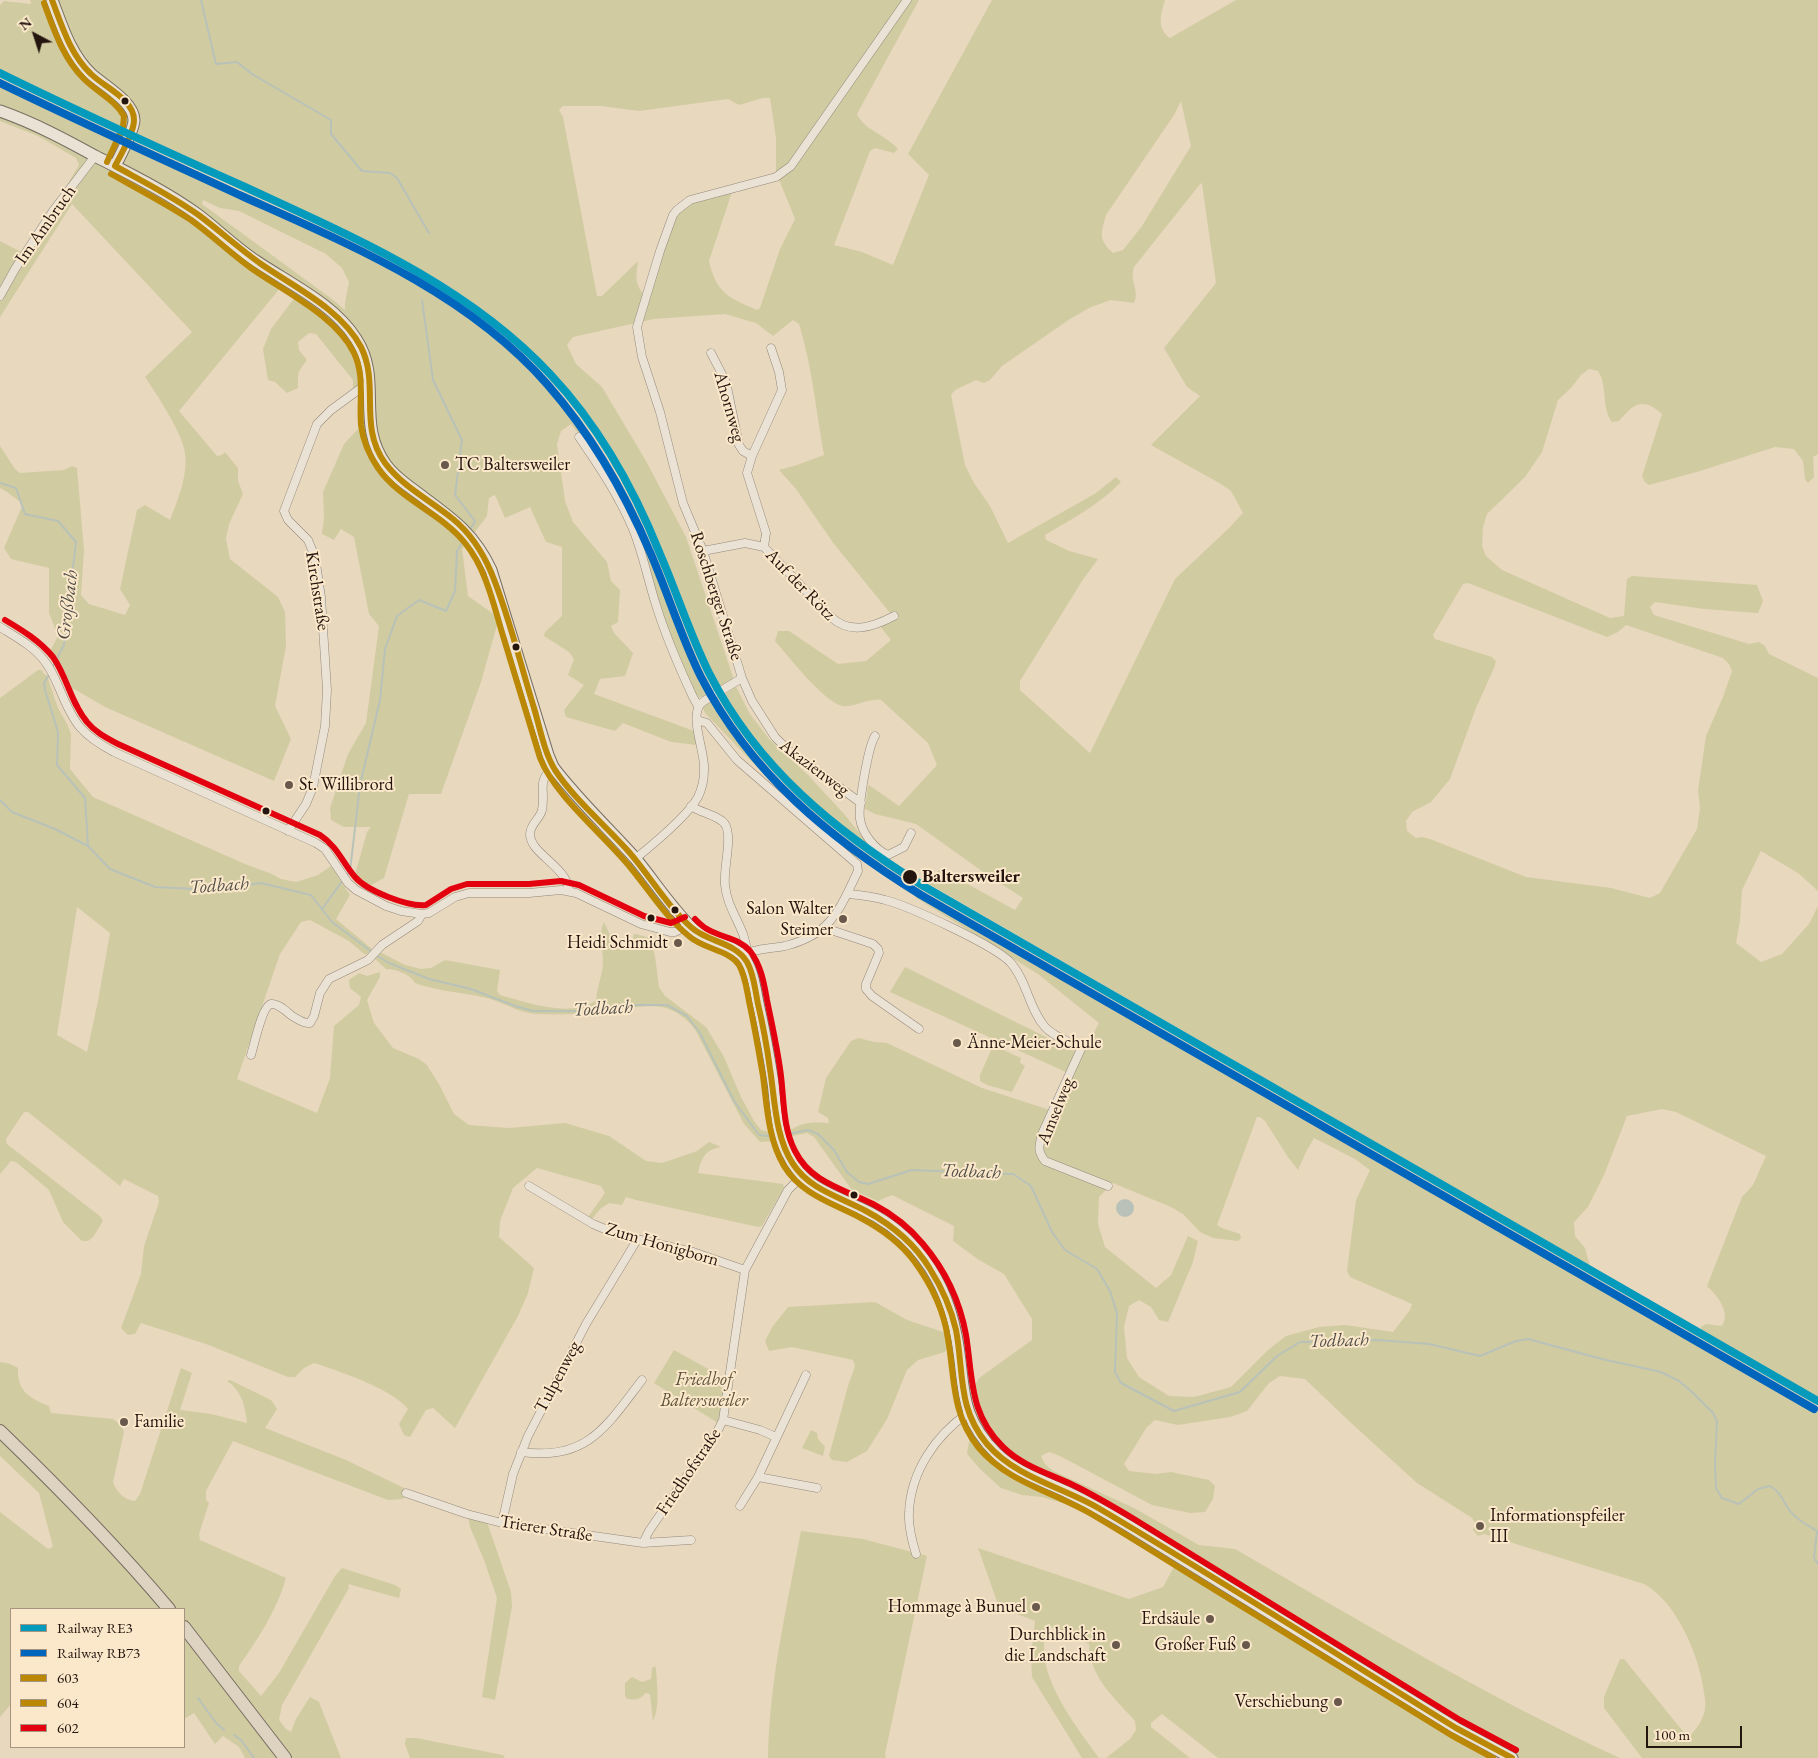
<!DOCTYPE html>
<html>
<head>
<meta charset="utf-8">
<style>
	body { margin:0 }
	#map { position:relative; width:1818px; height:1758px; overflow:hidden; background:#e8d8be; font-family:"EB Garamond",serif }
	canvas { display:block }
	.legend { position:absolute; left:10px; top:1608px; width:175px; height:140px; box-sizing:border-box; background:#fbe8ca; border:1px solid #a5947f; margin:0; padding:6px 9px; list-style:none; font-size:15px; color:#24150f }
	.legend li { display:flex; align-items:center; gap:10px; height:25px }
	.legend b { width:25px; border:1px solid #a5947f }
	.north { position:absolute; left:10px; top:10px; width:50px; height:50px; -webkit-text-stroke:4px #fbe8ca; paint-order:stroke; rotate:320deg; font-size:14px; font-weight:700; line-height:20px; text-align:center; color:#24150f }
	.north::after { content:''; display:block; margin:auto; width:18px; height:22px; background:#24150f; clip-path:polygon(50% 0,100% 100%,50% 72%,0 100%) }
	.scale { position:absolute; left:1646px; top:1726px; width:96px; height:22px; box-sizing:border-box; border:2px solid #24150f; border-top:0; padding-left:6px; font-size:15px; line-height:18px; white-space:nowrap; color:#24150f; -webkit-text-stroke:4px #fbe8ca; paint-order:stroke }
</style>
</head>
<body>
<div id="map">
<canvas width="1818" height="1758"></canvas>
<ul class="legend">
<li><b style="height:6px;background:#049abb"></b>Railway RE3</li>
<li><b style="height:6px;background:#0065bd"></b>Railway RB73</li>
<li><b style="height:6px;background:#ba8804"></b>603</li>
<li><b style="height:6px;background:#ba8804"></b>604</li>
<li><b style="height:6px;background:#e3000f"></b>602</li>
</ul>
<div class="north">N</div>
<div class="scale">100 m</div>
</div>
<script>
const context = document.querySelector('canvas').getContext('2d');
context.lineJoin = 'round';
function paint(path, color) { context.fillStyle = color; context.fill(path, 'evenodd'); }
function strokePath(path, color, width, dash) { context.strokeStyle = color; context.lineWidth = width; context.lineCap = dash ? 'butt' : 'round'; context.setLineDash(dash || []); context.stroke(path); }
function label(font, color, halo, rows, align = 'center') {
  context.font = font + ' "EB Garamond",serif'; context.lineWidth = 4; context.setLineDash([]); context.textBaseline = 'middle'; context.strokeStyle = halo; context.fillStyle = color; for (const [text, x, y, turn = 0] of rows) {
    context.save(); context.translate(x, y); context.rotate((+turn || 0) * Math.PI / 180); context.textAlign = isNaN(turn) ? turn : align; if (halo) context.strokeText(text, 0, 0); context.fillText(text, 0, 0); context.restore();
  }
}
const green = new Path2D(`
	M30 0H919L857 114C864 130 886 135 898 149L894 153 875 148 870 151 834 245 862 252 893 265 929 175 908 154 992 0H1165C1161 14 1156 28 1170 38L1236 0H1818V454L1813 457 1814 477 1808 483 1805 479 1803 461 1794 449 1775 447 1700 471 1649 485 1645 482 1642 476 1662 414C1643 397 1634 403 1619 421L1612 422C1601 407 1608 386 1598 371L1589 369 1581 375 1571 388 1558 400 1542 452 1525 477 1487 514 1483 527 1482 546 1486 556 1502 570 1610 618 1624 616 1627 579 1632 576 1757 585 1763 601 1758 613 1704 609 1655 602 1650 607 1654 615 1749 644 1759 642 1765 646 1769 654 1818 678V891L1798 873 1761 851 1742 890 1740 921 1736 943 1761 962 1782 954 1809 924 1818 906V1398L1701 1330V1327L1706 1324 1722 1326C1731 1311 1717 1296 1707 1286L1742 1197 1753 1185 1766 1156 1676 1112 1662 1109 1627 1116 1604 1175 1588 1207 1574 1222 1575 1236 1585 1248 1590 1266 927 883 940 869 1015 910 1023 898 986 874 916 824 875 814 865 809 868 786 869 785 899 806 937 765 928 743 881 700C868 698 853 708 842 706 822 700 790 658 775 641L778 631H789L838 664 866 661 891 640 880 626 895 619 834 544 796 489 779 470 797 465 824 455C816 411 812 366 799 324L793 320 773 336 756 323 725 314 654 319 573 337 567 345 576 364 602 387 646 461 686 537 733 677 732 680 719 687C691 631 672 570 645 513 605 428 546 356 469 300 443 281 414 266 385 250L122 130 0 70V5L4 1 31 4ZM763 98H770L776 138V172L795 219 780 249 760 308 757 310C729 298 716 293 709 261L732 192 691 203 675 217 647 297C634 286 636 277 638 261L602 296H597L563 117 559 110 563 106H601L639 111 728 99 739 105ZM1181 101 1191 146 1142 226 1123 250 1113 253C1098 239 1101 234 1106 215L1174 115ZM1201 183 1202 184 1216 283 1164 348 1187 387 1200 396 1151 445 1221 484 1231 491 1243 513 1229 528 1175 579 1090 753 1020 690V681L1082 581 1098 559 1069 551 1046 540 1045 535C1072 519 1100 504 1121 482L1116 477 1096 493 1008 543 990 506 974 483 965 465 951 395 955 390 976 380 984 383 990 380 1002 366 1070 319 1091 307 1111 300 1134 303C1140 290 1129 281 1134 267ZM1468 583 1607 637 1618 632 1626 625 1723 658 1729 664 1732 671 1723 697 1706 736 1698 790 1700 808 1697 829 1660 893 1650 898 1611 888 1526 877 1430 839 1422 837 1416 838 1407 831 1406 821 1412 812 1431 802 1450 779 1476 708 1494 668 1496 661 1492 657 1435 639 1433 635 1463 584Z
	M0 80 118 138 381 258C409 274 436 289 462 307 539 360 597 433 637 517 664 574 680 637 711 692L702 697H699L695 693 677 655 659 605 645 552 636 528 588 446 571 424 561 431 557 444 565 501 573 522 607 562 611 581 620 590 618 622 611 626 614 633 633 653 625 676 600 679 594 694 694 731 697 745 671 742 623 723 615 731 566 717 564 710 584 685 568 675 574 659 569 652 544 636 545 632 562 616V547L546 542 530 507 505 518 495 495 489 498 487 516 462 549 468 596 499 618 481 682 441 794H409L384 878 366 888 354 878 367 832 371 827H344L331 820 330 808 348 754 366 723 379 626 369 614 354 537 341 529 334 540 322 534 324 518 323 492 344 444 359 428 358 395 353 388V380L316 334 309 333 298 342 299 350 307 360C297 373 298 372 298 388L287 393 275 382 268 380 263 349 271 329 296 296 281 287 179 411 217 456 222 455 225 452 238 468V481L243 494 229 524 226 539 230 559 278 597 285 612 286 646 275 706 291 739 274 781 105 707 76 690 66 687 54 663 48 655 58 636 49 613V568L11 559 4 548 23 504 7 492 0 488V446L15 469 20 473 64 470 72 466 77 468 84 550 81 595 89 604 125 615 130 605 120 589 137 510 145 505 170 520C178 499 188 476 185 453 182 432 157 395 145 377L192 332 72 204 0 317V241L21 252 67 185 79 165 76 158 38 136 0 121ZM203 200 220 208 239 211 326 254 342 268 349 282 345 303V310L332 299 202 204Z
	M38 670H42L43 673 47 676 58 708 67 724 71 734 70 769 93 797 245 864 272 874 281 879 296 882 318 875 331 866 350 895 336 919 372 949 367 954H364L349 941 310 920 301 922 280 954 237 1079 317 1113 330 1078 334 1026 359 1005 361 997 350 988 349 980 359 973 367 976 380 972V977L367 1000 374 1023 393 1048 419 1059 427 1065 440 1086 454 1114 469 1125 509 1128 565 1123 609 1136 646 1161 662 1163 697 1151 709 1142 721 1147C704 1150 702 1158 698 1173L783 1184 784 1188 762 1226 758 1227 636 1200 626 1197 622 1205 609 1203 600 1209 591 1220 588 1217 605 1193 601 1186 537 1168 513 1188 500 1221 499 1237 534 1268 528 1293 518 1316 455 1428 433 1408 426 1410 410 1437 404 1435 399 1424 408 1409C392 1389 339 1371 314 1363L304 1368 295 1377H288L206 1344 141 1323 135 1334 128 1335 121 1328 141 1274 144 1246 159 1202 158 1196 124 1179 120 1186 28 1112H24L6 1139 7 1144 101 1217 103 1221 93 1237 88 1241H82L63 1222 49 1190 16 1162 11 1161 0 1174V698ZM77 907 110 933 98 1001 87 1052 57 1035Z
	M736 687 750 714 770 740 808 775 845 815 868 844 865 847C808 807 759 755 724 695Z
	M715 698C751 760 801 812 859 853L855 856H851L780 791 705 713 703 708 705 704Z
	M920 892 1818 1409V1758H1642L1604 1708V1697L1620 1659H1624L1686 1735 1690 1736C1697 1728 1703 1720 1705 1709 1706 1704 1705 1698 1704 1693 1700 1657 1677 1602 1644 1584L1484 1534 1478 1536 1473 1530 1475 1523 1472 1518 1417 1483 1350 1422 1305 1379 1280 1376 1269 1383 1247 1411 1230 1417 1178 1425 1155 1420 1147 1427 1124 1464 1129 1471 1156 1474 1171 1472 1209 1480 1215 1486 1213 1499 1205 1512 1190 1513 1152 1505 1060 1456 1049 1452 1041 1456 1045 1464 1053 1471 1134 1508 1199 1545 1235 1549C1362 1622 1487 1697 1620 1758H1218L1162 1714 1151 1723V1727L1190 1758H1106L1130 1739 1136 1730 1135 1721C1114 1697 1090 1678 1089 1644L1046 1625C1045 1633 1044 1641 1044 1649 1044 1686 1078 1729 1099 1758H1082L1032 1677 1031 1656 1035 1621 999 1607 978 1548 1129 1599 1163 1587 1176 1563 1100 1518 1069 1505 1042 1497 1022 1495 1001 1488 981 1470 967 1454 976 1400 971 1392 979 1378 1032 1340V1319L1004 1274 979 1260 953 1241 954 1226 892 1195 878 1201 852 1190 814 1137 807 1133 788 1137 787 1132C804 1122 809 1122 829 1123L828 1118 818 1112 826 1078 851 1041 859 1038 874 1042 887 1043 982 1088 1050 1110 1068 1073 890 992 905 967 1082 1055 1099 1023 1038 974 915 897ZM1257 1117H1260L1265 1121 1288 1157 1298 1170 1306 1152 1314 1138 1355 1159 1370 1170 1356 1200 1347 1271 1350 1277 1412 1304 1410 1310 1393 1332 1345 1325 1319 1327 1286 1336 1268 1350 1231 1387 1194 1397 1169 1396 1139 1377 1127 1358 1124 1327 1129 1306 1139 1300 1151 1307 1159 1320 1168 1322 1193 1262 1198 1241 1188 1236 1171 1275 1156 1288 1105 1247 1098 1224 1099 1197 1113 1183 1171 1207 1183 1214 1200 1232 1213 1238 1238 1241 1241 1238 1240 1234 1222 1228 1217 1225Z
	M604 922 615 946 629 949 634 934H636L650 938 655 956 659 987 665 996 706 1027 724 1057 741 1097 754 1121 761 1130 773 1133 775 1141 760 1142 744 1124 696 1031C688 1020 679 1012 666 1008 646 1003 621 1010 601 1012 580 1014 558 1015 536 1014 517 1013 501 1000 482 997 460 992 437 991 415 983 410 974 396 969 386 969L374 958 378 951 405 965 421 969 431 968 445 960 500 970 497 991 500 995C525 1002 574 1019 596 1000 597 987 603 974 603 961 603 948 598 934 604 922Z
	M995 1046 1021 1058 1020 1063 1025 1066 1012 1092 987 1085 980 1081V1075L992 1048Z
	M875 1302 907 1320 946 1333 949 1344 945 1352 918 1360 907 1370 887 1419 867 1451 847 1462 832 1460 829 1456 848 1386 855 1366 853 1360 792 1347 769 1351 765 1341 773 1326 788 1307Z
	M674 1350 728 1380 722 1414 718 1423 654 1383Z
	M0 1362 10 1364 18 1368C17 1391 29 1398 49 1406L51 1413 113 1419 121 1425 124 1432 113 1482C116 1491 125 1501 135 1501L140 1494 181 1368 192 1373 180 1410 211 1414 247 1423C245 1406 242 1391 227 1381L230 1380 271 1400 277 1409 265 1428 346 1460 408 1490 403 1499 388 1500 233 1441 206 1491V1500L209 1503 199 1534 200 1540 286 1578C277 1610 258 1639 239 1666V1671L261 1696 279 1673 335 1576 342 1568 395 1585 401 1589 399 1598 348 1584 349 1588 282 1705 279 1720 286 1729 291 1732 296 1719 310 1697 319 1702 341 1758H245L239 1747 223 1736 215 1744 194 1713 184 1719V1609H11V1704L0 1717V1512L48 1549 53 1547 39 1493 0 1456Z
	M811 1430 817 1433 818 1439 825 1447 823 1456 802 1448Z
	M468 1517 487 1522 511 1592 512 1607 495 1700 482 1697 497 1598 484 1560 470 1527Z
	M801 1531 863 1539 927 1556 885 1754 886 1758H768C769 1682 787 1606 801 1531Z
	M655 1666 656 1669C657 1685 660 1707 653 1721L650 1694 645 1693C641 1700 634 1700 627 1699L625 1696V1683L632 1677 642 1682 651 1679 652 1668Z
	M406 1738H416L503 1755 505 1758H410L405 1744Z`);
const water = new Path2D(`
	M1116 1208a9 9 0 1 1 18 0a9 9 0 1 1-18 0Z`);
const stream = new Path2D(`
	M201 0 216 64 237 62 252 74 331 120V134L362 171 390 173 397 178 429 233
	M422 300 433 380 462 440 455 495 475 521 470 530
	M0 483 16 488 25 514 58 521 76 542 64 645 52 668
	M50 673 44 683 45 690 58 732 57 765 85 798 88 846
	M0 800 12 812 55 829 88 846 110 869 155 887 215 890 261 883 311 895 332 922 372 952
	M346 877 350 871 360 785 380 700 385 649 397 616 419 600 446 611 455 591 457 551 465 538
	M322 909 343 880
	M376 955 389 963 429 979 471 989 515 1006 533 1011H578L635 1005H667L687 1016 700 1033 734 1101 759 1135 777 1137
	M784 1135 808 1130 818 1134 834 1150 847 1172 859 1182 868 1184 912 1170 1013 1174 1031 1186 1052 1232 1065 1250 1097 1269 1110 1291 1117 1313 1115 1372 1121 1383 1174 1411 1240 1392 1277 1356 1300 1342 1378 1340 1429 1344 1480 1356 1516 1341 1528 1339 1602 1359 1661 1372 1679 1381 1692 1392 1713 1413 1717 1421 1715 1463 1716 1488 1722 1498 1739 1504 1758 1489 1770 1486C1782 1493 1782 1500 1790 1511 1797 1520 1807 1525 1817 1531L1814 1558 1818 1564
	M198 1698 216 1723 224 1730
	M234 1735 241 1740 254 1758`);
const minor = new Path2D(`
	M0 296 15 269 53 211 95 156
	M711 353 726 382 739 445 743 451 752 456
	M579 437C599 466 619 496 633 529 643 554 648 580 656 605 666 637 679 667 693 697L698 706
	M764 547 766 533 747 473 752 456 782 390 779 372 771 348
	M703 551 745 543 764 547 831 617C850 635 873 627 894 616
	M0 627C16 637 35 647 46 663 52 671 56 681 60 690 74 724 82 735 114 752L316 843 325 849 348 883 356 890 386 906 401 911 422 914 429 913 455 897 469 893H529L561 890 576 893 641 924 670 932H675L689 925
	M697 720 707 723 737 760 857 864 858 871C839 910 832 934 785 946 770 949 756 948 743 955
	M875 736C868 747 858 806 860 819 862 833 875 850 888 855L904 847 911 833
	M553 767C536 783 546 789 542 810 540 819 530 824 530 834 530 854 567 866 569 891
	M861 803 788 750 775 737 752 701 742 678 703 551 683 503 660 412 642 357 637 327 660 251 673 215 677 210 690 200 776 177 791 166 907 0
	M691 806C701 813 718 815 725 824 733 837 723 869 725 885 727 910 746 928 747 953
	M288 831 306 804 313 787 325 726 327 690 321 597 315 557 308 540 288 520 284 511 317 424 331 410 361 388 369 384
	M635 859C651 846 689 814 698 797 702 789 704 779 704 770 706 752 686 712 704 701L742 678
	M847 894C860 895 872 896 885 900 909 906 996 946 1011 963 1027 981 1029 1009 1045 1027 1055 1038 1070 1041 1081 1049L1042 1134C1039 1146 1037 1151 1045 1161L1108 1186
	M826 926 831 930 873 944 878 949 879 953 866 984V989L872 996 919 1029
	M251 1055C254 1046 262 1006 271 1004 278 1003 287 1012 292 1016 298 1019 303 1024 310 1023L314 1016 320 993 329 979 368 960 382 945 418 921 422 914
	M529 1186 593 1224 619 1235 693 1252 745 1270
	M723 1420 760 1430 776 1437
	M521 1452C587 1461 606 1427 642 1380
	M758 1477 817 1488
	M406 1493 467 1514 502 1523 643 1543 691 1540
	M740 1506 758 1477 806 1375
	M502 1523 513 1474 528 1436 586 1324 637 1240
	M643 1543 649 1531 718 1430 723 1420 745 1270 788 1190 802 1176
	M916 1554C912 1541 908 1526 909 1512 911 1471 936 1435 968 1413`);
const secondary = new Path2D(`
	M52 0C62 26 70 54 91 74 103 85 134 102 134 120 134 130 120 156 115 166
	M0 111C34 123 64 139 95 156 130 174 165 191 197 214 217 229 235 247 256 261 290 284 334 304 356 339 383 380 355 423 386 465 395 478 410 487 423 497 453 519 475 535 491 570L548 755 553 767C577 799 608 828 635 858 654 881 671 908 693 929 708 943 737 945 745 959 753 972 755 988 758 1003 764 1030 769 1056 773 1083 776 1106 776 1132 787 1153 804 1189 830 1193 862 1209 882 1218 901 1232 915 1248 937 1273 950 1303 956 1335 966 1383 956 1413 996 1453 1015 1472 1042 1480 1067 1492 1088 1502 1109 1514 1129 1526L1456 1728 1512 1758`);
const trunk = new Path2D(`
	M0 1431C59 1488 116 1546 169 1609
	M184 1627 285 1758`);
const bus1 = new Path2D(`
	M52 0C62 26 70 54 91 74 104 87 134 99 134 120 134 133 121 154 115 166
	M115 166C144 182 174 197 200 216 221 232 240 249 261 264 294 287 341 309 361 347 380 385 358 426 385 463 403 487 430 500 453 519 470 533 482 551 491 572 509 615 520 663 534 708 540 728 544 752 555 770 574 799 605 825 629 852 650 876 667 906 692 928 708 942 735 942 747 962 754 974 755 990 758 1004 763 1025 767 1047 770 1069 775 1100 775 1137 793 1164 810 1190 840 1197 866 1211 892 1225 915 1244 930 1269 942 1288 951 1308 956 1330 964 1372 957 1408 987 1444 1016 1478 1063 1487 1100 1509 1220 1580 1338 1655 1456 1728L1512 1758`);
const bus2 = new Path2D(`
	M44 3C54 30 63 58 84 79 97 92 115 100 124 116L123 127 107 162
	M111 174C138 189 165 203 191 220 212 235 230 253 251 268 285 292 336 316 354 353 365 376 359 401 361 425 363 441 369 455 378 468 400 500 441 513 465 543 487 570 494 607 504 639 516 679 528 718 540 758 555 796 603 834 630 867 649 890 666 918 690 937 704 949 729 950 739 965 746 977 747 993 750 1006 755 1029 759 1053 763 1076 767 1106 768 1139 784 1166 801 1194 832 1203 859 1217 880 1228 900 1242 914 1261 931 1284 944 1311 948 1339 955 1379 951 1412 978 1447 1008 1483 1054 1492 1093 1515 1134 1539 1174 1565 1215 1590 1294 1638 1373 1687 1451 1735L1493 1758`);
const bus3 = new Path2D(`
	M5 620C22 630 40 641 53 657 67 677 71 703 87 722 95 732 107 738 118 744L320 835C338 847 342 862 355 877 367 891 408 907 426 905L451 889 467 884H529L561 881 579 885 644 916 671 923 685 917
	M695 919C699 923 703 927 707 929 722 938 739 938 750 951 761 965 764 983 767 1000 772 1025 778 1051 781 1076 784 1101 783 1128 795 1151 811 1183 844 1189 873 1204 892 1214 910 1228 923 1244 945 1270 960 1302 966 1335 973 1378 969 1414 1003 1447 1022 1466 1050 1474 1073 1485 1094 1495 1114 1507 1134 1519L1460 1720 1516 1750`);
const rail1 = new Path2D(`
	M0 73C81 113 163 150 245 187 353 237 467 285 550 374 598 425 634 489 660 554 677 593 690 635 709 673 758 769 835 831 925 887L1818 1401`);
const rail2 = new Path2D(`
	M0 83C80 122 162 159 244 197 351 245 467 293 547 384 591 434 624 491 650 552 668 593 681 637 701 677 751 774 829 838 921 895L1814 1409`);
const markers = [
	[125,101,4.5,"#24150f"],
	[445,465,5,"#69594c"],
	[516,647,4.5,"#24150f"],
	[289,785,5,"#69594c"],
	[266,811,4.5,"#24150f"],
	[910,877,8,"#24150f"],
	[675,910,4.5,"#24150f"],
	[651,918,4.5,"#24150f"],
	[843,919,5,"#69594c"],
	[678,943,5,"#69594c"],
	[957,1043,5,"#69594c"],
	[854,1195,4.5,"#24150f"],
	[124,1422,5,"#69594c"],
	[1480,1526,5,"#69594c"],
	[1036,1607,5,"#69594c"],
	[1210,1619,5,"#69594c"],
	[1116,1645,5,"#69594c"],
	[1246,1645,5,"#69594c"],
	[1338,1702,5,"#69594c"]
];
const streetNames = [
	["Im Ambruch",46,225,-55],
	["Ahornweg",729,407,74],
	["Auf der Rötz",800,585,46],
	["Kirchstraße",317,591,81],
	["Roschberger Straße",716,596,72],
	["Akazienweg",814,768,37],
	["Amselweg",1056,1111,-68],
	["Zum Honigborn",662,1245,16],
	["Tulpenweg",558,1377,-62],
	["Friedhofstraße",689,1472,-56],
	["Trierer Straße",546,1529,9]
];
const poiNames = [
	["TC Baltersweiler",455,465,"left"],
	["St. Willibrord",299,785,"left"],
	["Salon Walter",833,909],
	["Steimer",833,930],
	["Heidi Schmidt",668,943],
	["Änne-Meier-Schule",967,1043,"left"],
	["Familie",134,1422,"left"],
	["Informationspfeiler",1490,1516,"left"],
	["III",1490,1537,"left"],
	["Hommage à Bunuel",1026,1607],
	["Erdsäule",1200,1619],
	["Durchblick in",1106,1635],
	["die Landschaft",1106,1656],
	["Großer Fuß",1236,1645],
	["Verschiebung",1328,1702]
];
const stopNames = [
	["Baltersweiler",922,877]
];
const parkNames = [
	["Friedhof",704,1380],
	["Baltersweiler",704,1401]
];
const waterNames = [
	["Großbach",68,605,-83],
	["Todbach",219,886,-4],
	["Todbach",603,1009,-3],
	["Todbach",971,1172,2],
	["Todbach",1339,1341,-2]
];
paint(green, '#d1cba1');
paint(water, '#b8c2b8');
strokePath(stream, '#b8c2b8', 2);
strokePath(minor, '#938879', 9);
strokePath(secondary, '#786e62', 13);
strokePath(trunk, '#786e62', 14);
strokePath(minor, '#ebe2d6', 8);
strokePath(secondary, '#ebe2d6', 11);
strokePath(trunk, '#ded2c1', 12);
strokePath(bus1, '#ba8804', 6);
strokePath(bus2, '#ba8804', 6);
strokePath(bus3, '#e3000f', 6);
strokePath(rail1, '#049abb', 8);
strokePath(rail2, '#0065bd', 8);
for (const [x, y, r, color] of markers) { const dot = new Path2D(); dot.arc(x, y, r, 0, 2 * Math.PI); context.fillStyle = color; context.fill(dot); strokePath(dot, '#fbe8ca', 2); }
label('18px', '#24150f', '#fbe8ca', streetNames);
label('18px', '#24150f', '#fbe8ca', poiNames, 'right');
label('bold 18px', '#24150f', '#fbe8ca', stopNames, 'left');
label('italic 18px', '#5a513a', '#fbe8ca', parkNames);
label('italic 19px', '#514e49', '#fbe8ca', waterNames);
</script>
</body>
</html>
